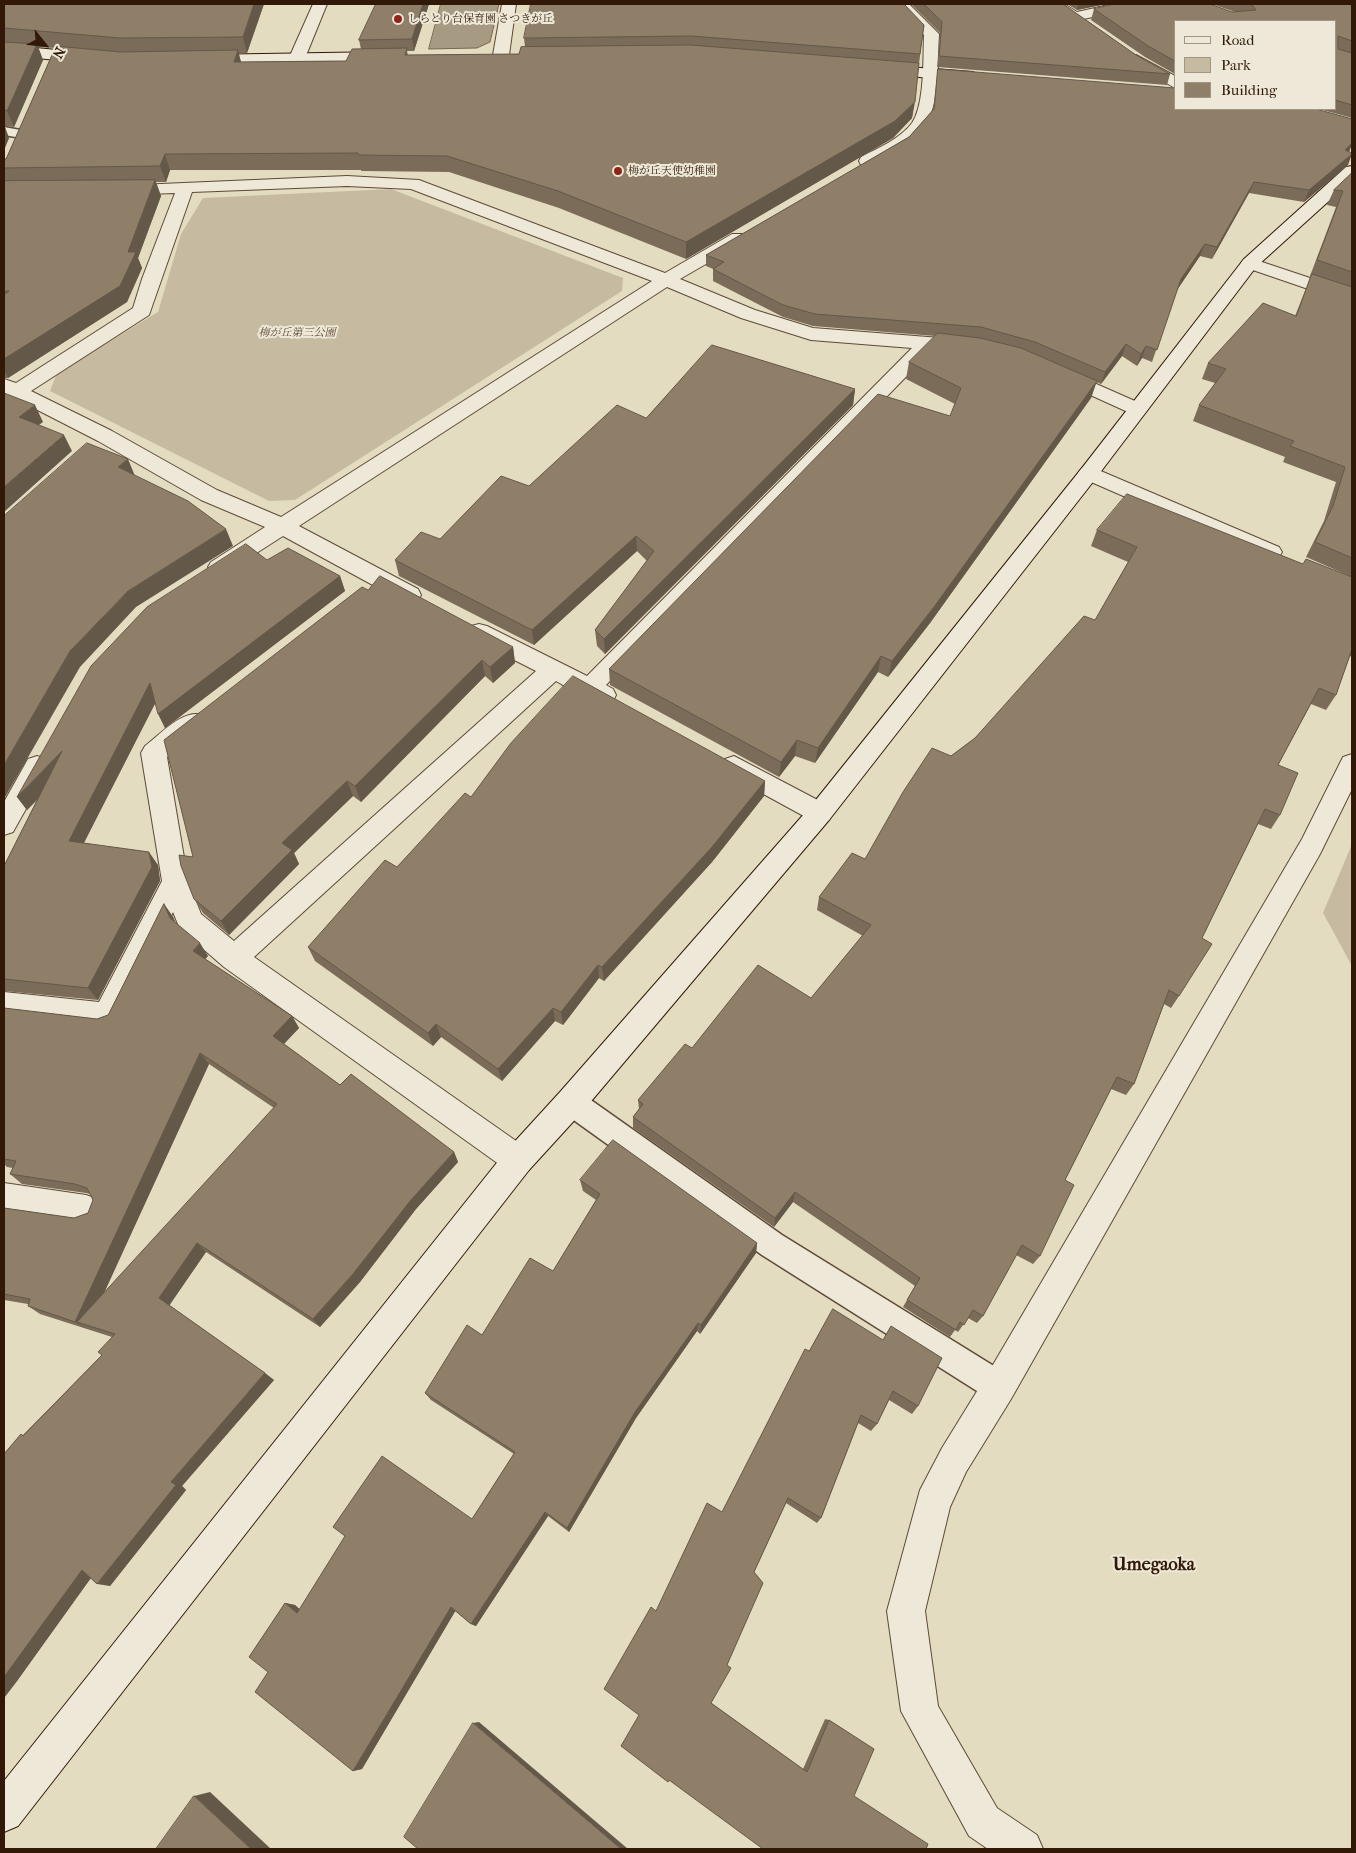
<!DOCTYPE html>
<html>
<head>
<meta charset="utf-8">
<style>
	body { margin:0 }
	#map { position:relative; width:1356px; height:1853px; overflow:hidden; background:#e4dcc1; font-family:"IM FELL French Canon",serif }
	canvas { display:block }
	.frame { position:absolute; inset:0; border:5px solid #321907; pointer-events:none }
	.legend { position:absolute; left:1174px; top:20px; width:162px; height:90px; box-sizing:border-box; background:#ede8d7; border:1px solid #a29584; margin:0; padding:6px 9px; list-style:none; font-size:15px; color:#321907 }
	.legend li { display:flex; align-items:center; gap:10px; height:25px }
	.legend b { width:25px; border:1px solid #a29584 }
	.north { position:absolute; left:20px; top:20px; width:50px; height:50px; -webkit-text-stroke:4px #ede8d7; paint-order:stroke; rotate:119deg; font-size:14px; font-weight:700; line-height:20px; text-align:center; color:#321907 }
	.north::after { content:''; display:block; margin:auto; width:18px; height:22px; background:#321907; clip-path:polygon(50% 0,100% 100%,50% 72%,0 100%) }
</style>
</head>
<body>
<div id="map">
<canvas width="1356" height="1853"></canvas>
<div class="frame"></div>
<ul class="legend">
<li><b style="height:6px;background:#ede8d7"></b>Road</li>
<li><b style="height:14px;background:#c6bba1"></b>Park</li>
<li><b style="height:14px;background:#8f7e68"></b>Building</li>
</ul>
<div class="north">N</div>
</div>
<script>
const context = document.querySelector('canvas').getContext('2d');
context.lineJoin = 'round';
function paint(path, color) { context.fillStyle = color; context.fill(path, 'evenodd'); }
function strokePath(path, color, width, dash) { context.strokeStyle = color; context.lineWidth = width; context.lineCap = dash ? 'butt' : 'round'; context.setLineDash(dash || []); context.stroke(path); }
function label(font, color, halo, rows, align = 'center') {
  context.font = font + ' "IM FELL French Canon","Noto Serif JP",serif'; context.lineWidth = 4; context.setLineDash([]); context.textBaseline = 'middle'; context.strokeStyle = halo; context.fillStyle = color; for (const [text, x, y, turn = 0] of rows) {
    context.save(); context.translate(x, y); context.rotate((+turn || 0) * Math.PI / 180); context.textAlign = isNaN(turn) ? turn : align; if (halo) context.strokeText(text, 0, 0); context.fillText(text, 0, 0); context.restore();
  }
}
const green = new Path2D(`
	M391 189 623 278 622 291 295 500 269 501 50 391 57 373 158 312 181 234 203 198Z
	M1352 844V966L1323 913Z`);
const water = new Path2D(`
	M441 4H499L490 42 477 48 429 49Z`);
const lane = new Path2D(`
	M4 127 26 131 28 134 21 138 4 135Z
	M571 1089 581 1093 782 1235 1010 1376 1014 1387 1010 1398 999 1402 988 1398 762 1255 561 1111 557 1102 561 1093Z`);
const street = new Path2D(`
	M313 4H327L305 58 302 61H292L289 58Z
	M502 4H516L509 55 501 60 493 55Z
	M894 4H909L939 34C936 84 945 120 898 150 888 156 878 163 867 166L861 165 859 161 861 157C878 148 900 139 912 123 925 104 923 58 924 35Z
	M1047 4H1064L1077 12 1113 4H1138L1136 7 1075 21 1049 7Z
	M1136 55 1175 76V88L1131 63 1128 60Z
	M347 176 419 180 665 273 732 234H744L747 238 744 242 680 279 755 310 813 328 966 340 973 342 976 346 973 350 966 352 933 349 606 685 613 689 616 695 613 701C594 707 572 690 556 681L254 957 529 1150 533 1160 529 1170 518 1175 507 1170 224 967 180 929 173 912 117 1025 107 1029 4 1018V992L99 1002 162 881 141 753 145 746C161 734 182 709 203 715L206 722 203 729 167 757 188 881 201 914 234 941 536 671 471 638 467 632 471 626 479 624 487 626 587 676 912 348 811 340 741 318 667 287 299 526 418 589 421 595 418 601 410 603 402 601 283 536 227 572 219 575 211 572 208 567 211 562 265 527 201 500 98 441 18 400 4 405V379L16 383 133 308 142 279 175 193 120 195 114 194 111 190 114 186ZM347 186 411 189 652 281 281 517 217 490 112 431 31 391 149 315 192 192Z
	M1250 258 1352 292V304L1244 267 1241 263 1244 259Z
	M1060 368 1144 405 1147 409 1144 413 1137 415 1130 413 1053 378 1050 374 1053 370Z
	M1089 466 1279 547 1282 552 1279 557 1271 560 1263 557 1082 478 1078 473 1082 468Z
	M1352 754V789L1320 854 1011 1399 966 1472 950 1507 925 1611 938 1706 997 1808 1037 1835 1043 1849H988L969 1836 901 1711 887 1611 920 1490 942 1448 987 1375 1302 839 1343 757Z
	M37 756 46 759 50 766 13 832 4 835V802L28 759Z
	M734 756 829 806 833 813 829 820 820 823 811 820 725 773 721 766 725 759Z
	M4 1183 86 1195 97 1199 102 1210 97 1221 86 1225 4 1213Z`);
const secondary = new Path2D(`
	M4 45 89 53 97 58 89 63 4 55Z
	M384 52 389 54 392 57 389 60 202 65 194 60 202 55Z
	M882 65 973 72 981 77 973 82 877 73 874 70Z
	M1352 166V180L1256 267 1096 478 829 820 582 1112 529 1170 18 1826 4 1832V1781L507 1150 560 1092 811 806 1082 468 1244 259 1346 167Z`);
const wall = new Path2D(`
	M4 4H264L247 53H238L241 62 346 61 361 49 359 40 376 4H429L414 51H407L408 55 519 54 525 47 524 38 924 25 912 118 893 138 686 259 559 208 449 172 361 171V170H170L166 182H156L161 196 138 258 142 268 127 302 8 378H4V161L7 157 55 48 38 47 43 60 14 127 4 126 9 138 4 150Z
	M911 4H1063L1136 55 1170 74 1167 85 937 67 940 33Z
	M1067 4H1106L1077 10Z
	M1212 4H1352V118L1319 109H1335V21H1175V74L1145 57 1091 20 1094 9 1235 12Z
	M938 69 1352 144 1349 152 1348 165 1304 202 1249 193 1212 259 1200 256 1177 290 1152 362 1142 358 1137 366 1122 356 1101 384 1096 382 1091 398 930 623 888 677 878 672 815 763 795 756 779 777 610 685 609 669 950 416 955 404 906 379 909 362 935 336 813 326 783 317 713 281V269L706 266V255L909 137 933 110Z
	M1352 173V577L1306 557 1324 521 1336 482 1283 462 1285 457 1193 421 1199 405 1215 383 1202 379 1208 363 1295 316 1311 276H1310L1336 207 1327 205 1334 190Z
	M855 389 853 405 605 654 597 646 595 630 647 561 637 551 534 645 399 576 395 560 440 539 646 418Z
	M1097 530 1303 564 1352 577V657L1350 656 1336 695 1326 710 1311 704 1278 765 1280 815 1271 829 1258 824 1202 938 1179 996 1171 1008 1164 1004 1134 1084 1126 1095 1111 1089 1065 1180 1040 1256 1033 1264 1016 1255 983 1316 977 1323 968 1318 958 1332 955 1330 950 1337 903 1307 915 1286 793 1202 774 1227 633 1128V1117L639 1109 638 1100 692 1048 811 998 863 936 817 910 819 897 865 859 951 756 975 738 1095 620 1128 562 1091 546Z
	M267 560 340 576 345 591 165 728 155 703 84 843 158 865 160 881 98 1000 4 991V866L37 800 27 810 17 797Z
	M368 590 513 647 515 663 493 683 485 676 361 802 353 796 294 853 299 864 229 935 203 913 194 899 193 857Z
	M765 781 764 796 712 862 604 981 599 978 563 1025 555 1021 502 1081 441 1037 433 1046 315 961 308 947 397 867 471 797Z
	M164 904 173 917 175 922 208 956 205 959 292 1016 299 1028 284 1044 340 1085 454 1152 458 1162 416 1209 360 1282 320 1327 206 1252 169 1305 274 1380 182 1486 186 1490 110 1586 91 1578 17 1681 4 1698V1454L21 1434 23 1435 102 1355 112 1337 40 1314 28 1306V1304L4 1300V1208L74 1218 88 1213 93 1200 90 1194 86 1193 22 1184 10 1174 13 1168 7 1167 4 1164V1008L97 1019 108 1015ZM209 1064 274 1108 103 1294Z
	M580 1180 757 1243 756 1253 700 1334 697 1331 636 1418 569 1532 548 1516 476 1626 471 1624 455 1611 362 1769 353 1771 268 1672 285 1603 295 1605 299 1609 472 1519 514 1454 431 1400 425 1393 482 1335 553 1271 596 1200 583 1191Z
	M833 1309 918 1406 912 1414 889 1400 877 1424 871 1431 858 1423 821 1518 817 1523 786 1503 754 1572 727 1665 711 1703 803 1769 825 1719 829 1720 854 1796 639 1715 656 1611 722 1512Z`);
const shadedWall = new Path2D(`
	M254 4H264L247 53 243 37Z
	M423 4H429L414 51 412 39Z
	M1079 4H1106L1077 10Z
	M37 44 43 60 14 127 7 111Z
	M238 50 242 66 234 62Z
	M915 102 912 118 893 138 686 259V242Z
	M4 124 9 138 4 150Z
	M1352 143V144L1348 154 1345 150Z
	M165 154 170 170 166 182 160 166Z
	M1352 154 1348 165 1304 202 1309 190Z
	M155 180 161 196 138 258 142 268 127 302 8 378 4 370V359L128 252Z
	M1254 182 1249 193 1212 259 1217 247Z
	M1205 244 1200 256 1177 290 1181 279Z
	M1126 344 1122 356 1101 384 1105 372Z
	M1146 346 1142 358 1137 366 1141 354Z
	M1097 381 1091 398 930 623 888 677 892 661Z
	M855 389 853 405 605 654 604 639Z
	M35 405 43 422 28 433 19 417Z
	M64 435 72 451 4 512V487Z
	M128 459 135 476 118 467Z
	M226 529 233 546 136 607 80 667 4 799V765L70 651 128 591Z
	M636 536 637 551 534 645 532 630Z
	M340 576 345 591 165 728 158 714Z
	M513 647 515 663 493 683 490 667Z
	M881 656 878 672 815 763 818 748Z
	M482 660 485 676 361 802 355 786Z
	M150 683 158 698 78 854 69 841Z
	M797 740 795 756 779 777 781 762Z
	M62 751 71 765 27 810 17 797Z
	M347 781 353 796 294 853 299 864 229 935 221 921 282 843Z
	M765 781 764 796 712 862 604 981 602 967Z
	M149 852 158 865 160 881 98 1000 88 988Z
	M164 904 173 917 179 930 170 918Z
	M200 943 208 956 201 963 193 951Z
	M598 965 599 978 563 1025 561 1012Z
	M553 1008 555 1021 502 1081 498 1069Z
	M292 1016 299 1028 280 1048 273 1036Z
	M436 1024 441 1037 433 1046 428 1033Z
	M200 1053 209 1064 89 1326 77 1322 87 1329 75 1322Z
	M454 1152 458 1162 416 1209 360 1282 320 1327 313 1319 411 1200Z
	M795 1192 793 1202 774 1227 775 1218Z
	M197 1243 206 1252 169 1306 159 1298Z
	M757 1243 756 1253 700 1334 701 1325Z
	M698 1323 697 1331 636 1418 569 1532 567 1528 635 1412Z
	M265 1373 274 1380 182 1486 186 1490 110 1586 97 1584 171 1482Z
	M545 1512 548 1516 476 1626 471 1624Z
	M82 1570 95 1572 17 1681 4 1698V1677Z
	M285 1603 295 1605 306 1615 297 1613Z
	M451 1607 456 1610 362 1769 353 1771Z
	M479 1722 628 1849H621L473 1723Z
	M210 1792 271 1849H251L194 1796Z`);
const building = new Path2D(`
	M4 4H254L243 37 120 38 4 28Z
	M376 4H423L412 39 359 40Z
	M531 4H904L924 25 920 54 691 36 524 38Z
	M924 4H1063L1136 55 1170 74 939 56 942 22Z
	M1115 4H1210L1232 12 1256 10 1252 5 1248 4H1352V41L1338 36V49L1352 53V105L1335 100V21H1175V61L1148 46 1094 9Z
	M4 42 37 44 7 111 4 110Z
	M691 45 919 63 915 102 895 121 686 242 558 191 447 156 358 155V153L165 154 160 166 4 168V161L7 157 56 46 120 52 238 50 234 62 346 61 352 49 407 48 405 55 519 54 521 47Z
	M938 69 1175 88V109H1316L1352 119V143L1345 150 1352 153V154L1309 190 1254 182 1217 247 1205 244 1181 279 1157 350 1146 346 1141 354 1126 344 1105 372 1035 342 981 327 815 314 783 305 713 269 724 262 706 255 909 137 934 109Z
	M1352 173V272L1317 260 1343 191 1334 190Z
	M155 180 128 252H136L120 286 4 359V295L9 291H4V181Z
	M1312 274 1352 287V558L1315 542 1333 506 1345 467 1290 446 1294 441 1199 405 1226 369 1208 363 1263 303 1296 316Z
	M938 333 980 338 1021 348 1097 381 934 607 892 661 881 656 818 748 797 740 781 762 609 669 878 394 950 416 961 388 909 362Z
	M712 345 855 389 604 639 595 630 654 551 636 536 532 630 395 560 421 532 440 539 501 476 529 486 617 405 646 418Z
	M4 393 35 405 19 417 64 435 4 487Z
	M87 443 128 459 118 467 188 501 226 529 128 591 70 651 4 765V516Z
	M1127 494 1303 564 1306 559 1352 577V649L1336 695 1319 688 1278 765 1298 773 1280 815 1265 809 1202 938 1212 944 1179 996 1169 990 1134 1084 1117 1077 1065 1180 1074 1185 1040 1256 1022 1245 983 1316 973 1310 964 1325 960 1322 956 1330 907 1300 920 1278 795 1192 775 1218 633 1117 643 1104 638 1100 685 1044 692 1048 758 965 811 998 871 925 819 897 852 853 865 859 903 792 932 748 951 756 975 738 1084 616 1095 620 1137 547 1097 530Z
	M246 544 267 560 288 548 340 576 158 714 150 683 69 841 149 852 152 867 88 988 4 979V866L62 751 17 797 91 666 147 607Z
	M380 576 513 647 490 667 482 660 355 786 347 781 282 843 292 850 221 921 194 899 181 866 179 855 193 857 164 740 362 587 368 590Z
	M573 676 765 781 712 847 602 967 598 965 561 1012 553 1008 498 1069 436 1024 428 1033 308 947 385 860 397 867 465 793 471 797 511 743Z
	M164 904 170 918 200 943 193 951 292 1016 273 1036 340 1085 351 1074 454 1152 411 1200 353 1274 313 1319 197 1243 159 1298 265 1373 171 1482 176 1485 97 1584 82 1570 4 1677V1454L21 1434 23 1436 102 1355 98 1352 115 1334 77 1322 277 1104 200 1053 75 1322 28 1306 30 1299 4 1294V1208L74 1218 88 1213 93 1200 87 1188 75 1184 10 1174 16 1161 4 1159V1008L97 1019 108 1015Z
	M613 1140 757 1243 701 1325 698 1323 635 1412 567 1528 545 1512 471 1624 451 1607 353 1771 255 1692 268 1672 249 1657 285 1603 297 1613 345 1536 333 1527 382 1456 472 1519 515 1452 425 1393 467 1325 482 1335 530 1258 553 1271 600 1194 580 1180Z
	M833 1309 883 1340 891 1326 942 1358 918 1406 893 1391 877 1424 861 1415 821 1518 788 1498 754 1572 763 1583 727 1665 731 1668 711 1703 807 1772 829 1720 874 1749 854 1796 928 1844 926 1849H763L669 1780 668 1782 621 1746 639 1715 604 1689 651 1607 656 1611 707 1503 722 1512 805 1349 809 1351Z
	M473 1723 621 1849H418L404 1837Z
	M194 1796 251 1849H156Z`);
const markers = [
	[398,19,5,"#8f2418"],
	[618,171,5,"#8f2418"]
];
const farPoinames = [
	["しらとり台保育園 さつきが丘",408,19],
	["梅が丘天使幼稚園",628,171]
];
const farParknames = [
	["梅が丘第三公園",297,333]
];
const nearNeighbourhoodnames = [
	["Umegaoka",1154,1566]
];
paint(green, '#c6bba1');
paint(water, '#a79a82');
strokePath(water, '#786651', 1);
strokePath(lane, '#5e4a36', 3);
strokePath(street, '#5e4a36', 2);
strokePath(secondary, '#321907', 2);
paint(lane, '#ede8d7');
paint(street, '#ede8d7');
paint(secondary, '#ede8d7');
paint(wall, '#7b6c59');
paint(shadedWall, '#645849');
paint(building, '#8f7e68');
strokePath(building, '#645849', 1);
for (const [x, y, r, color] of markers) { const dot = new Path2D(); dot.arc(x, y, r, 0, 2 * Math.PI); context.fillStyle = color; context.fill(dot); strokePath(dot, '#ede8d7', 2); }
label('11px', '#321907', '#ede8d7', farPoinames, 'left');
label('italic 11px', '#5e4a35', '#ede8d7', farParknames);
label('bold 18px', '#321907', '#ede8d7', nearNeighbourhoodnames);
</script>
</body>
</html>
